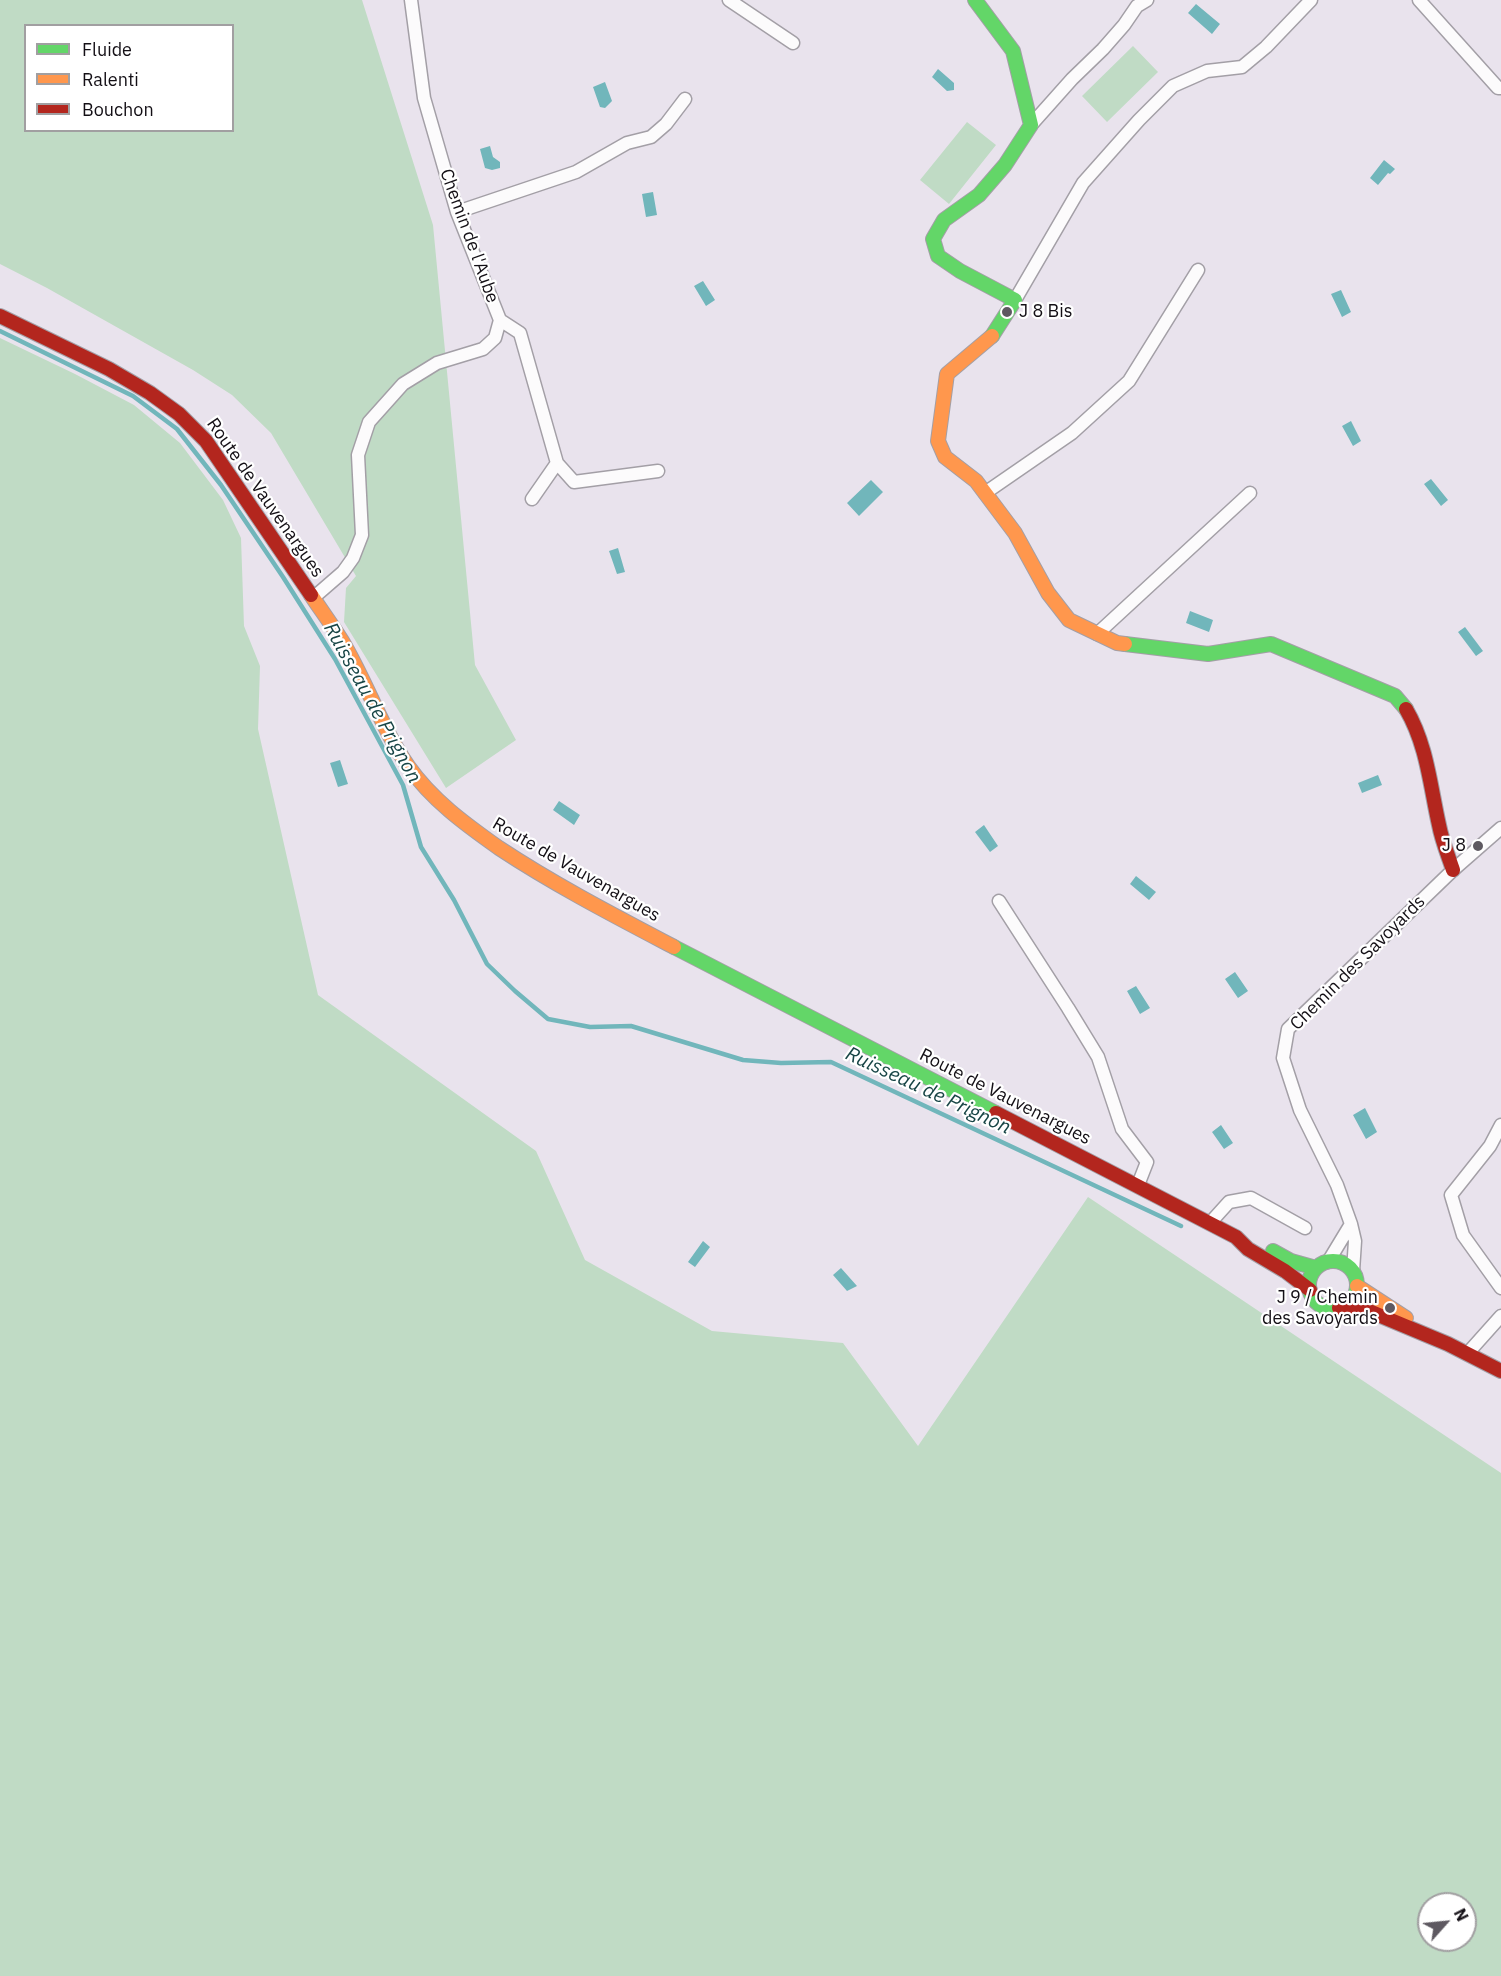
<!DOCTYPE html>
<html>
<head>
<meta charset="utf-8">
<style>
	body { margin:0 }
	#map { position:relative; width:1501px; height:1976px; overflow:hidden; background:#e9e3ed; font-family:"IBM Plex Sans",sans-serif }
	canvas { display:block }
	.legend { position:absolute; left:24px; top:24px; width:210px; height:108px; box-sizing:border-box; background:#fff; border:2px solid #a19fa1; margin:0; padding:8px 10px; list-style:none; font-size:18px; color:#130f15 }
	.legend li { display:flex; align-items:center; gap:12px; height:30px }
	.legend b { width:30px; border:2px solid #a19fa1 }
	.north { position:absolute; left:1417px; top:1892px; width:60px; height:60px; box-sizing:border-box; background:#fff; border:2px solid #a19fa1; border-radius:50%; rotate:63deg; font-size:16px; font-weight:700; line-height:24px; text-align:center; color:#130f15 }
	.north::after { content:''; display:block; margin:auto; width:21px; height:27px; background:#5e5961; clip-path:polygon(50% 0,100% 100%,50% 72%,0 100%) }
</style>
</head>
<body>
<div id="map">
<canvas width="1501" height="1976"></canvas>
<ul class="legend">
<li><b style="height:8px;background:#63d668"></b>Fluide</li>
<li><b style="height:8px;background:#ff974d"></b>Ralenti</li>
<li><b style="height:8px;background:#b3261e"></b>Bouchon</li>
</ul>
<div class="north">N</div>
</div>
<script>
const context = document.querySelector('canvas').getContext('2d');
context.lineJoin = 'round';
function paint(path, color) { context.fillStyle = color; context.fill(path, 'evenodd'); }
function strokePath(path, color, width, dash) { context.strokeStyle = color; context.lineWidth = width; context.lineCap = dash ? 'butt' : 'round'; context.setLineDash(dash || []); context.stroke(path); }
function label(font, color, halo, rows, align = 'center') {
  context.font = font + ' "IBM Plex Sans",sans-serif'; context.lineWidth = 4.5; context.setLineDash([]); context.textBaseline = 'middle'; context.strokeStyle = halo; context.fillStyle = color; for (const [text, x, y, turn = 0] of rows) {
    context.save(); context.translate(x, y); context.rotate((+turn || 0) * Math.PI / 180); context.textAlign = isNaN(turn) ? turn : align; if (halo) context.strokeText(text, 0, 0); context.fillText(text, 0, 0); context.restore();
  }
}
const green = new Path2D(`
	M0 0H362L433 225 475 665 516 740 446 788 344 622 346 588 356 576 271 433 232 395 193 370 47 288 0 264ZM26 26H232V130H26Z
	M1133 46 1158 72 1107 122 1082 96Z
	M967 122 996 145 949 204 920 180Z
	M0 338 75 374 134 405 180 443 223 500 241 538 244 626 260 666 258 729 318 995 536 1151 585 1260 712 1331 843 1343 918 1446 1088 1197 1501 1473V1976H0ZM1429 1904H1465V1940H1429Z`);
const water = new Path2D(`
	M1196 4 1220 24 1212 34 1188 13Z
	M938 69 954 83V90L947 91 932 77Z
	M605 82 612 101 605 108 600 107 593 87Z
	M490 146 493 157 500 162V168L492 170 485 168 480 149Z
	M1384 160 1395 169 1390 174 1388 173 1378 185 1370 178Z
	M653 192 657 215 646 217 642 194Z
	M703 281 715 300 706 306 694 286Z
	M1341 290 1351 312 1342 317 1331 294Z
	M1351 421 1361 441 1353 446 1342 426Z
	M1431 479 1448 500 1441 506 1424 484Z
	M871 480 883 492 859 516 847 503Z
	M618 548 625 572 617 574 609 551Z
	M1190 611 1213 620 1209 632 1186 623Z
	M1465 627 1483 651 1476 656 1458 632Z
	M340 760 348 784 338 787 330 763Z
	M1378 775 1382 785 1362 793 1358 783Z
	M559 801 580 815 574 825 553 810Z
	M984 825 998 846 990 852 975 832Z
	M1136 876 1156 892 1149 900 1130 884Z
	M1235 972 1248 991 1238 998 1225 979Z
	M1136 986 1150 1008 1140 1014 1127 991Z
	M1365 1108 1377 1132 1366 1139 1353 1115Z
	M1221 1125 1233 1143 1224 1149 1212 1132Z
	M703 1241 710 1247 695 1267 688 1262Z
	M841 1268 857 1286 847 1291 833 1275Z`);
const stream = new Path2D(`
	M0 331 133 396 177 429 221 485 283 577 335 659 403 785 421 847 454 900 487 964 515 991 548 1019 590 1027 631 1026 743 1060 781 1063 831 1062 1181 1226`);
const street = new Path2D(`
	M729 0 793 43
	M1419 0 1498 88H1501
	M1031 125 1072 79 1103 49 1124 25 1137 6 1147 0
	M457 212 576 172 627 143 651 137 666 124 685 99
	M1015 300 1083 183 1139 120 1173 86 1207 71 1242 67 1266 47 1311 0
	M500 320 520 333 557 463 532 499
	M557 463 574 482 658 471
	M985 493 1072 433 1129 381 1198 270
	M313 598 343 572 353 558 362 535 358 455 369 422 403 384 437 363 483 349 495 338 500 320 457 212 424 98 411 0
	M1097 634 1250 493
	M999 901 1068 1008 1098 1057 1122 1129 1147 1162 1138 1185
	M1501 1125 1490 1146 1451 1195 1463 1235 1501 1288
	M1210 1223 1229 1202 1251 1198 1305 1228
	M1328 1262 1351 1224
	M1353 1271 1355 1241 1351 1224 1337 1185 1300 1110 1283 1058 1288 1029 1453 870 1501 828
	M1467 1354 1501 1316`);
const fast = new Path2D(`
	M975 0 1013 51 1031 125 1005 165 979 195 944 220 933 239 938 256 960 271 1015 300 992 336
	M1125 644 1208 654 1271 644 1395 696 1406 709
	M674 947 996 1113
	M1273 1251 1291 1261 1316 1268
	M1309 1285a24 24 0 1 1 48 0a24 24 0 1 1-48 0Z`);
const slow = new Path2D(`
	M992 336 947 374 938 441 945 457 976 481 1015 533 1048 593 1069 620 1117 643 1125 644
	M311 595C321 610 332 625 342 641 366 681 381 727 408 766 432 800 465 824 499 848 555 885 615 916 674 947
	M1357 1286 1406 1318`);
const jam = new Path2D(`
	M0 316 109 369 150 393 179 414 206 441 311 595
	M1406 709C1427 745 1430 785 1439 825 1442 841 1448 855 1453 870
	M996 1113 1236 1237 1248 1249 1285 1271 1310 1290
	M1339 1308 1369 1311 1448 1344 1501 1371`);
const markers = [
	[1007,312,6,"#5e5961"],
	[1478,846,6,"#5e5961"],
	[1390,1308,6,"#5e5961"]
];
const streetNames = [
	["Chemin de l'Aube",469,236,70],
	["Route de Vauvenargues",265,498,55],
	["Route de Vauvenargues",576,870,30],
	["Chemin des Savoyards",1358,963,-45],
	["Route de Vauvenargues",1005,1097,27]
];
const poiNames = [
	["J 8 Bis",1019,312,"left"],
	["J 8",1466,846],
	["J 9 / Chemin",1378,1298],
	["des Savoyards",1378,1319]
];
const waterNames = [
	["Ruisseau de Prignon",372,703,61],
	["Ruisseau de Prignon",928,1091,25]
];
paint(green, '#c0dbc5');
paint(water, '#71b6bb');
strokePath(stream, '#71b6bb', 4.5);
strokePath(street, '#a39fa6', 15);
strokePath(fast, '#a39fa6', 16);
strokePath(slow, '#a39fa6', 16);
strokePath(jam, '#a39fa6', 16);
strokePath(street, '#fcfbfc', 12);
strokePath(fast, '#63d668', 14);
strokePath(slow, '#ff974d', 14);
strokePath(jam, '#b3261e', 14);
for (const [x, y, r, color] of markers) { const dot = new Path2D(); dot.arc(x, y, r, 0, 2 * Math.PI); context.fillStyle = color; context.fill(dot); strokePath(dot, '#fff', 2); }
label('18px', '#130f15', '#fff', streetNames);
label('18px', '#130f15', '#fff', poiNames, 'right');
label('italic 20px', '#184546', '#fff', waterNames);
</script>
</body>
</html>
